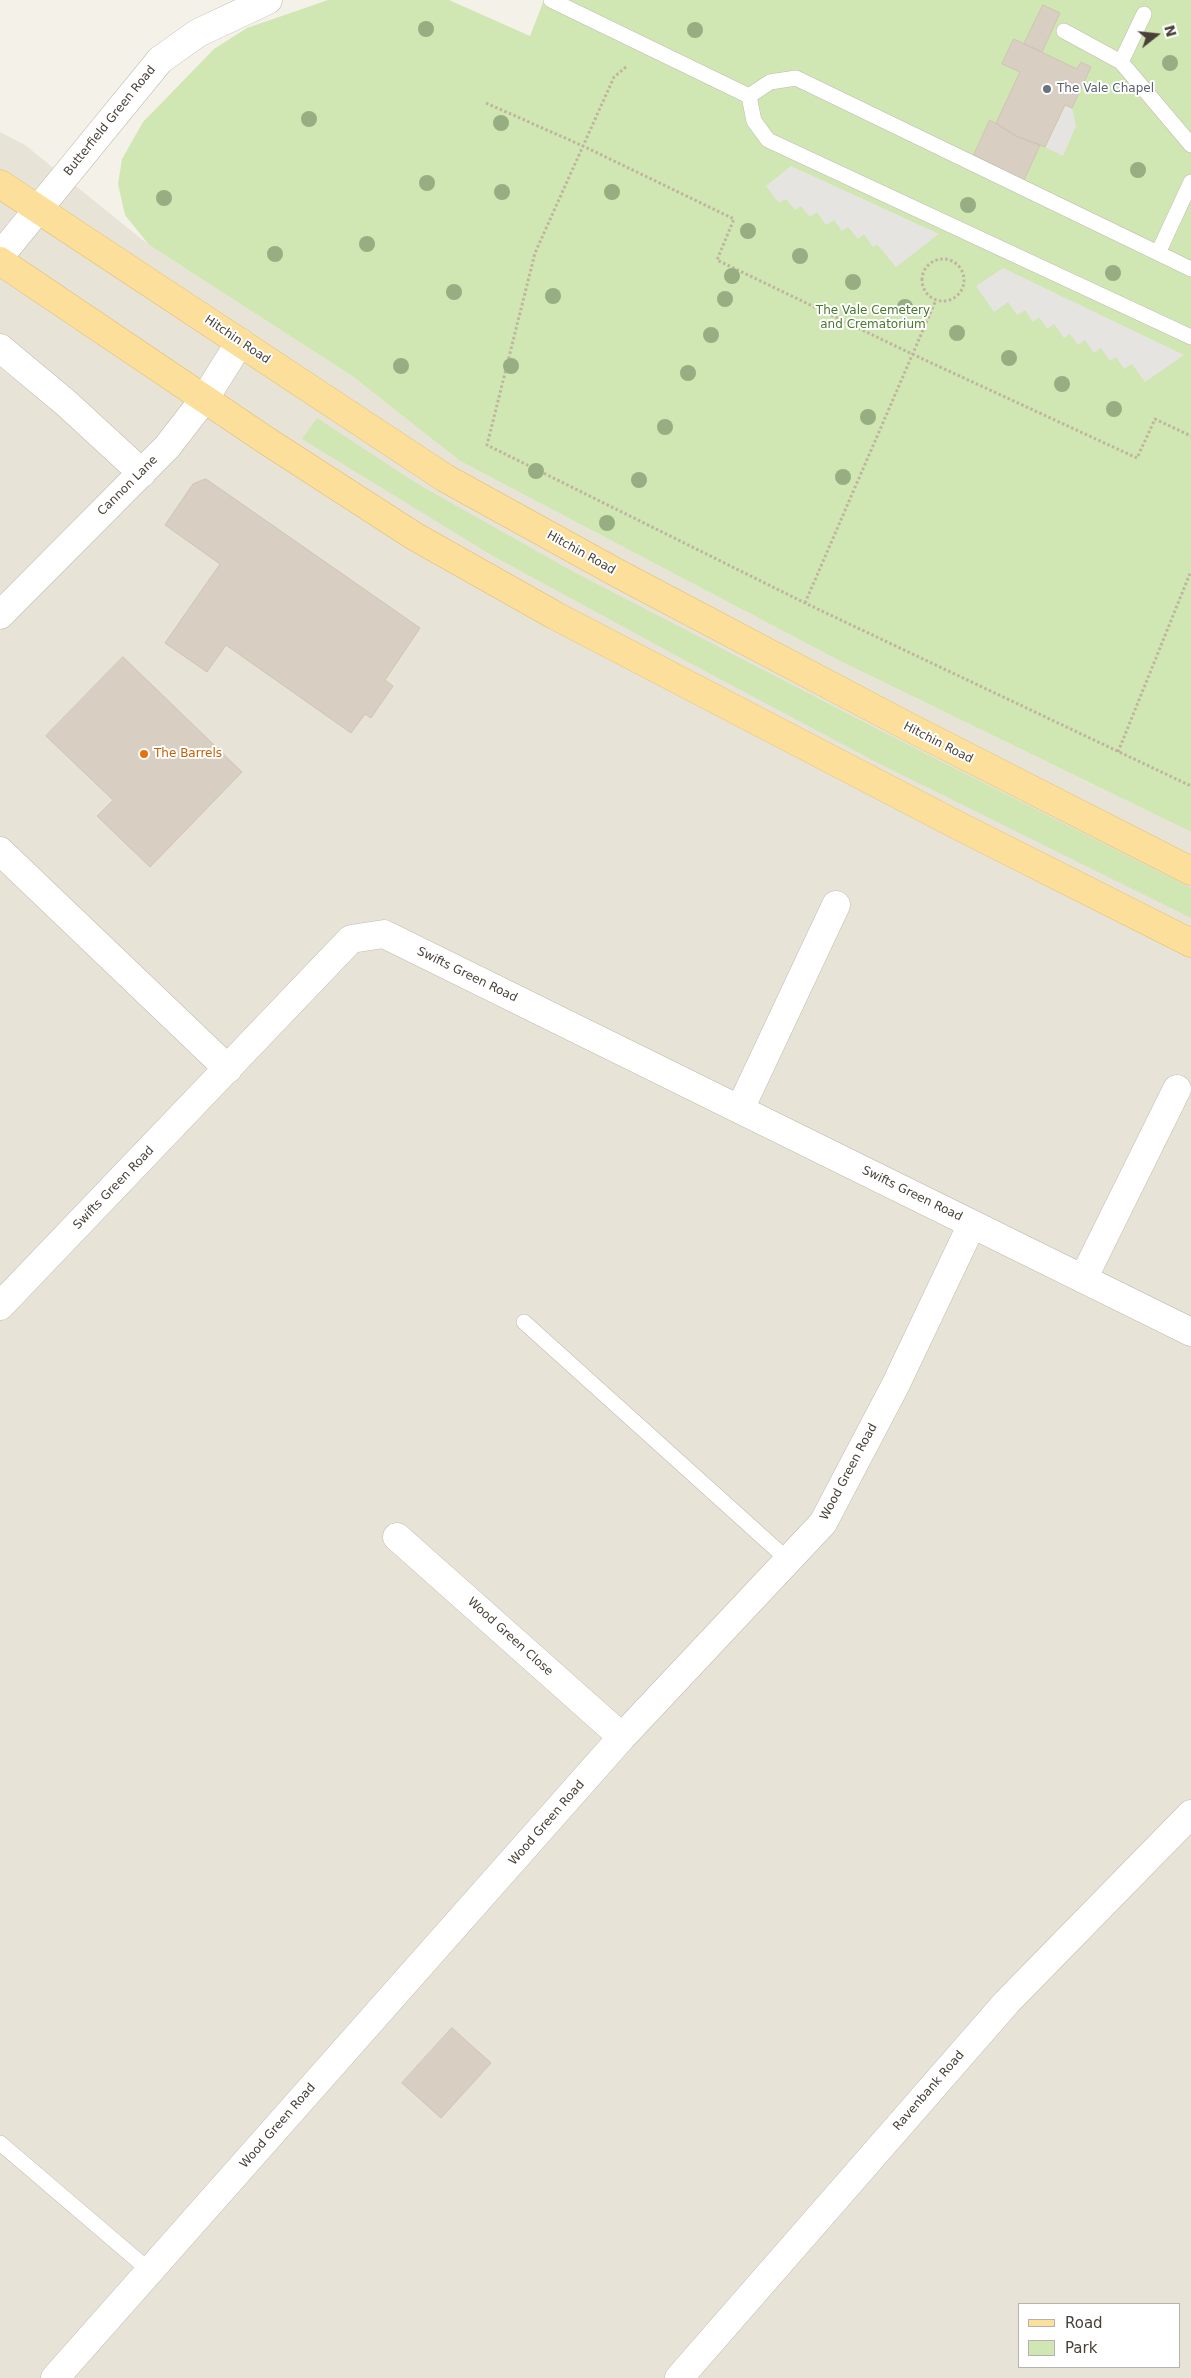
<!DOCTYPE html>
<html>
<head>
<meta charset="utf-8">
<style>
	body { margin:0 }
	#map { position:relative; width:1191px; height:2378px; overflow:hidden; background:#f4f1e9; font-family:"DejaVu Sans",sans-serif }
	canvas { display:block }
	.legend { position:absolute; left:1018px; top:2303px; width:162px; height:65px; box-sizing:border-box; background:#fff; border:1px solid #b6b3af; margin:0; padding:6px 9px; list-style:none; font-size:15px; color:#484138 }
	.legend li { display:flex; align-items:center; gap:10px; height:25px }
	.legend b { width:25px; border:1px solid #b6b3af }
	.north { position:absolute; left:1131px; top:10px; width:50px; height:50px; -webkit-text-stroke:4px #fff; paint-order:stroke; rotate:74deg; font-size:14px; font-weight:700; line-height:20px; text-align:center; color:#484138 }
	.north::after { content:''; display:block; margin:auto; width:18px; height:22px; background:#484138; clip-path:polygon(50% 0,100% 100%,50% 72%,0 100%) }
</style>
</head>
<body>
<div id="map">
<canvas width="1191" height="2378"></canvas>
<ul class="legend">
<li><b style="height:6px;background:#fbdf9b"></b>Road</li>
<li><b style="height:14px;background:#d0e7b4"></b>Park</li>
</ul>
<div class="north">N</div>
</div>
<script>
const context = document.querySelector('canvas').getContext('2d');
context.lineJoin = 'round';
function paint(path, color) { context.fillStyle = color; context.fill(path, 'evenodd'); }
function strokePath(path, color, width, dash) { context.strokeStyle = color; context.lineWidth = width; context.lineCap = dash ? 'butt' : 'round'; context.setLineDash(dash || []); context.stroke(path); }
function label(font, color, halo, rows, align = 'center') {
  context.font = font + ' "DejaVu Sans",sans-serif'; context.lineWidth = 4; context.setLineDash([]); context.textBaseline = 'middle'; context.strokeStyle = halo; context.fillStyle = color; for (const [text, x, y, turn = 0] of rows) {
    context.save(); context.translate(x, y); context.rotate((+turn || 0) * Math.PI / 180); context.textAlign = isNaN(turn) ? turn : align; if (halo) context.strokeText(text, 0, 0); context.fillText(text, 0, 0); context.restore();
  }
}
const residential = new Path2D(`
	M0 132 25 145 149 245 352 376 460 461 838 660 1191 832V2378H0ZM1020 2304H1180V2367H1020Z`);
const green = new Path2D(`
	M328 0H449L530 36 544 0H1191V832L838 660 460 461 352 376 149 245 125 215 118 184 122 159 143 122 214 49 247 28Z
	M317 418 416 483 572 571 891 736 1191 888V918L876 762 690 663 493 556 302 439Z`);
const parking = new Path2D(`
	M1065 105 1072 108 1076 126 1063 156 1045 147Z
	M791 166 939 234 896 267 877 244 873 247 864 234 858 239 848 227 842 231 834 220 826 225 817 212 810 217 801 206 795 210 786 199 779 203 766 186Z
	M1003 268 1184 355 1145 382 1132 364 1124 369 1116 357 1110 361 1101 348 1094 353 1085 340 1078 345 1070 334 1064 338 1054 324 1047 329 1039 317 1033 322 1025 310 1017 315 1008 302 994 312 976 286Z`);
const building = new Path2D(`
	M1043 5 1060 13 1042 52 1024 44Z
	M1014 39 1077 69 1081 62 1091 67 1072 108 1065 105 1045 147 1016 136 996 123 1020 72 1002 64Z
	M990 120 1016 136 1040 145 1024 180 974 155Z
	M206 479 420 628 385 680 393 686 371 718 365 714 351 733 226 645 207 672 165 643 220 564 165 525 193 484Z
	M123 657 242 772 150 867 97 816 113 800 46 736Z
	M452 2028 491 2063 441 2118 402 2083Z`);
const path = new Path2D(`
	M626 67 614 77 535 253 487 445 805 603 1191 786
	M486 103 583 146 734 219 717 260 912 354 1137 458 1155 419 1191 436
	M922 280a21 21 0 1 1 42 0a21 21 0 1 1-42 0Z
	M805 603 936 300
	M1118 752 1191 571`);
const service = new Path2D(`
	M551 0 749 96
	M1064 31 1121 62 1191 145
	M1121 62 1144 14
	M749 96 754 121 768 140 1191 337
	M749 96 770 82 796 78 1191 269
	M1158 253 1191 182
	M524 1322 788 1560
	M0 2143 150 2271`);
const minor = new Path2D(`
	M0 256 160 60 198 33 268 0
	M0 348 66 403 142 473
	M0 615 167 447 205 398 240 342
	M0 851 228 1069
	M740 1109 836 905
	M1083 1279 1177 1089
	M0 1306 351 939 384 934 1191 1332
	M397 1537 622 1737
	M55 2378 622 1737 823 1523 895 1386 972 1224
	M679 2378 1007 2002 1191 1814`);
const primary = new Path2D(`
	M0 184 445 478 619 574 905 725 1191 871
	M0 261 267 441 414 536 556 616 955 824 1191 943`);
const trees = [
	[426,29],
	[695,30],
	[1170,63],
	[309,119],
	[501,123],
	[1138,170],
	[427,183],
	[502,192],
	[612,192],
	[164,198],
	[968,205],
	[748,231],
	[367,244],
	[275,254],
	[800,256],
	[1113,273],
	[732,276],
	[853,282],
	[454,292],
	[553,296],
	[725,299],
	[905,307],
	[957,333],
	[711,335],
	[1009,358],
	[401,366],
	[511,366],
	[688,373],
	[1062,384],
	[1114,409],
	[868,417],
	[665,427],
	[536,471],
	[843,477],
	[639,480],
	[607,523]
];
const markers = [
	[1047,89,5,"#6b7280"],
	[144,754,5,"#e8710a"]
];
const worshipNames = [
	["The Vale Chapel",1057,89]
];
const streetNames = [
	["Butterfield Green Road",110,121,-51],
	["Hitchin Road",237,340,34],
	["Cannon Lane",128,486,-45],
	["Hitchin Road",581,553,29],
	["Hitchin Road",938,743,27],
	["Swifts Green Road",467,975,26],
	["Swifts Green Road",114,1188,-46],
	["Swifts Green Road",912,1194,26],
	["Wood Green Road",849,1472,-62],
	["Wood Green Close",510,1637,42],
	["Wood Green Road",547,1823,-49],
	["Ravenbank Road",929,2091,-49],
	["Wood Green Road",278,2126,-49]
];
const parkNames = [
	["The Vale Cemetery",873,311],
	["and Crematorium",873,325]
];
const foodNames = [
	["The Barrels",154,754]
];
paint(residential, '#e8e3d7');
paint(green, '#d0e7b4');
paint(parking, '#e6e4e1');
paint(building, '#d8cfc2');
strokePath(building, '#d0c4b2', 1);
strokePath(service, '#c2bbaf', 16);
strokePath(minor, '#c2bbaf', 29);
strokePath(primary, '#e0bd6b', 29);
strokePath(path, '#c1b49e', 3, [2.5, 2.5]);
strokePath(service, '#fff', 15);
strokePath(minor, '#fff', 28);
strokePath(primary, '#fbdf9b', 28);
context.fillStyle = '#96ae81';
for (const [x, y] of trees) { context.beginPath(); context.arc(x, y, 8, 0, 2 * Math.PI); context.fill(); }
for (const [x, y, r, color] of markers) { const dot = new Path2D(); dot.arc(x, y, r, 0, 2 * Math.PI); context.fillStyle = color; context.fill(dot); strokePath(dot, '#fff', 2); }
label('12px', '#5b616d', '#fff', worshipNames, 'left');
label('12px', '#484138', '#fff', streetNames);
label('12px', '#49782c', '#fff', parkNames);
label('12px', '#c56008', '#fff', foodNames, 'left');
</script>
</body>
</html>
